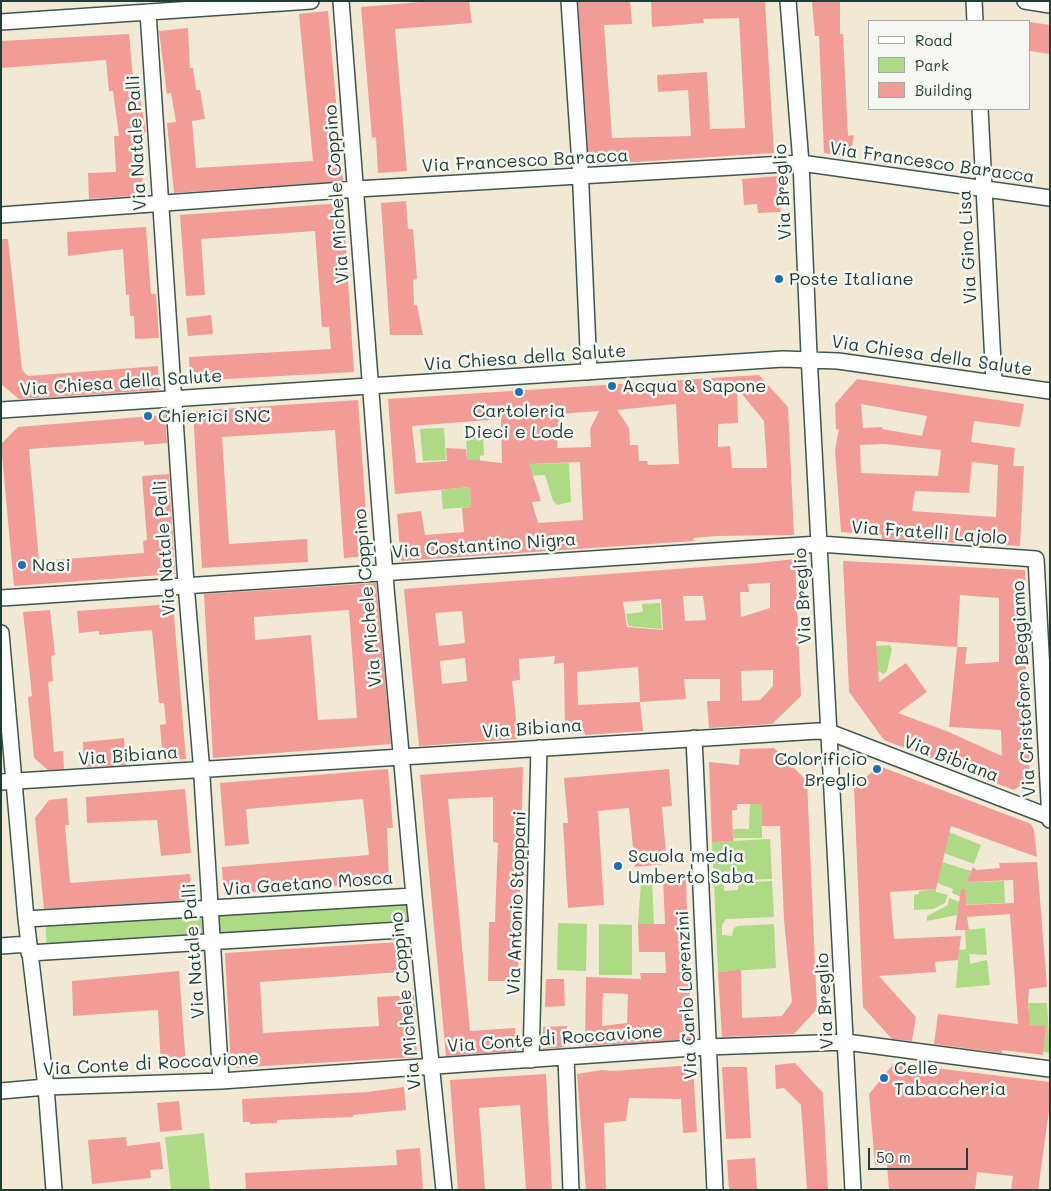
<!DOCTYPE html>
<html>
<head>
<meta charset="utf-8">
<style>
	body { margin:0 }
	#map { position:relative; width:1051px; height:1191px; overflow:hidden; background:#f1e9d4; font-family:Mali,sans-serif }
	canvas { display:block }
	.frame { position:absolute; inset:0; border:2px solid #1f3d34; pointer-events:none }
	.legend { position:absolute; left:868px; top:20px; width:162px; height:90px; box-sizing:border-box; background:#f6f6f2; border:1px solid #a0aca6; margin:0; padding:6px 9px; list-style:none; font-size:15px; color:#1f3d34 }
	.legend li { display:flex; align-items:center; gap:10px; height:25px }
	.legend b { width:25px; border:1px solid #a0aca6 }
	.scale { position:absolute; left:868px; top:1148px; width:100px; height:22px; box-sizing:border-box; border:2px solid #1f3d34; border-top:0; padding-left:6px; font-size:15px; line-height:18px; white-space:nowrap; color:#1f3d34; -webkit-text-stroke:4px #f6f6f2; paint-order:stroke }
</style>
</head>
<body>
<div id="map">
<canvas width="1051" height="1191"></canvas>
<div class="frame"></div>
<ul class="legend">
<li><b style="height:6px;background:#fff"></b>Road</li>
<li><b style="height:14px;background:#aeda86"></b>Park</li>
<li><b style="height:14px;background:#f19c96"></b>Building</li>
</ul>
<div class="scale">50 m</div>
</div>
<script>
const context = document.querySelector('canvas').getContext('2d');
context.lineJoin = 'round';
function paint(path, color) { context.fillStyle = color; context.fill(path, 'evenodd'); }
function strokePath(path, color, width, dash) { context.strokeStyle = color; context.lineWidth = width; context.lineCap = dash ? 'butt' : 'round'; context.setLineDash(dash || []); context.stroke(path); }
function label(font, color, halo, rows, align = 'center') {
  context.font = font + ' Mali,sans-serif'; context.lineWidth = 5; context.setLineDash([]); context.textBaseline = 'middle'; context.strokeStyle = halo; context.fillStyle = color; for (const [text, x, y, turn = 0] of rows) {
    context.save(); context.translate(x, y); context.rotate((+turn || 0) * Math.PI / 180); context.textAlign = isNaN(turn) ? turn : align; if (halo) context.strokeText(text, 0, 0); context.fillText(text, 0, 0); context.restore();
  }
}
const green = new Path2D(`
	M444 428 446 460 423 461 420 429Z
	M483 435 484 455 480 456V461L467 459 466 436Z
	M569 463 571 502 557 505 553 501 545 475 523 476 518 464Z
	M470 487 471 507 443 509 441 490Z
	M660 603 662 629 628 626 626 614 643 612 642 604Z
	M890 645 892 649 887 671 884 674 878 671 876 646Z
	M750 804H762V838H733V829H749Z
	M949 832 981 845 974 864 944 853Z
	M770 839 772 879 724 881V891L738 890V883L772 881 774 917 726 919 722 925V935L732 936 734 928 738 926 774 924 776 968 718 972 712 842Z
	M942 862 971 871 968 882 1004 881 1005 903 959 905 957 915 927 921V916L948 905 949 898 960 902 961 897 952 893 953 889 937 883Z
	M652 881 654 924H638L641 882Z
	M936 889V892L948 895 945 903 933 909 914 910V895L919 894V891Z
	M414 896 417 929 47 951 45 919Z
	M558 923 587 924 586 971 557 970Z
	M599 924 632 925V975H599Z
	M985 928 987 955 969 954 970 964 987 960 990 985 956 988 959 950 966 949 965 930Z
	M1028 1003H1047L1050 1053 1043 1052 1046 1027 1018 1023 1017 1011 1029 1010Z
	M204 1133 210 1190H171L165 1137Z`);
const building = new Path2D(`
	M432 1H469L472 23 395 29 407 171 378 173 376 137 372 138 361 7Z
	M578 1H630L632 24 604 25 612 138 691 136 688 90 658 92 657 75 707 72 710 129 745 128 739 18 703 19 704 23 652 27 651 1H765L774 153 589 165Z
	M812 1H840V34H843L848 136 854 135 850 157 824 153 819 36H815Z
	M328 11 343 181 174 193 167 123 176 122 171 93 167 94 159 31 188 28 190 68H193L196 90H200L205 119 192 121 196 168 313 161 299 14Z
	M1030 22 1050 25V54L1030 51Z
	M129 34 134 88 138 87 146 132 141 134 143 195 89 199 88 173 116 172 114 136H119L113 91H109L106 60 1 68V41Z
	M778 176 781 212 758 213 757 204 744 205 742 179Z
	M406 201 408 229H413L417 279 413 280 414 305H417L423 335H390L381 203Z
	M343 203 354 372 190 381 189 357 331 349 329 327H322L315 231 201 239 205 295 186 296 180 215Z
	M146 227 151 294H156L159 338 135 339 134 316H130L129 295H126L123 249 68 256 67 232Z
	M1 239H8L22 370 28 376 158 366 159 390 19 399 1 384Z
	M211 315 213 334 188 336 186 318Z
	M759 375 788 407 794 535 717 536 693 538 694 541 401 561 397 514 421 511 425 535 464 532 462 508 471 507 470 487 395 494 388 399ZM737 388 764 421 767 468H732L730 446 718 447V424L738 423ZM676 404 679 464 648 465 647 461H639L638 445H630L629 428 617 410ZM599 411 590 429 591 447 557 448 560 414ZM501 419 502 463 467 459 466 449 446 448 447 461 416 463 412 426ZM580 462 583 520 538 523 532 502 541 501 529 464Z
	M857 379 1024 404 1020 427 974 421 971 442 1015 448 1013 466H1024L1020 546 882 539V535L841 532 835 450 839 429 836 430 835 404ZM861 404 927 416 922 436 882 429 883 427 863 428ZM884 444 941 450 938 476 861 473 860 445ZM972 462 998 465 996 517 912 511 915 491 969 493Z
	M358 400 369 556 344 558 335 430 222 437 229 544 307 539 308 562 202 568 193 411Z
	M165 415 167 443 144 445V441L29 449 39 561 144 553 143 541 147 540 142 476 169 474 175 574 14 586 1 444 18 427Z
	M795 559 801 696 772 724 709 728 707 701H720V679H684L686 699 640 702 643 731 585 735V733L565 734 564 663 554 664 555 656 519 659 520 680 512 681 518 739 419 746 404 589 758 563ZM770 583V608L741 617 740 592H749L748 584ZM683 596H703L706 620 685 621ZM661 599 663 630 627 627 623 602ZM462 611 465 643 439 646 435 613ZM465 658 467 681 442 684 440 661ZM638 667 640 702 578 705 577 672ZM773 670V686L760 700 742 701 741 671Z
	M843 561 1025 570V646L1030 779 1014 790 884 740 849 692ZM960 595 999 598V662L965 664 967 647H957ZM876 641 957 647 949 727 1001 730 1002 756 949 732 898 713 927 692 906 663 879 682Z
	M376 583 391 744 213 758 204 594ZM349 610 357 718 318 720 311 635 255 640 254 617Z
	M173 604 186 759 163 761 160 725 166 724 164 703H159L152 630 99 635V631L79 633 77 611Z
	M50 610 55 655 51 656 53 681 48 682 54 752 63 751 64 769 48 770 34 758 28 697 32 696 23 612Z
	M124 738 126 765 84 767 83 742Z
	M774 748 807 781 817 1009 794 1034 722 1037 718 972 741 970 742 1018 782 1016 792 1002 784 920 780 826H762V804H737V810H732L733 841 712 842 709 762 739 765 740 749Z
	M879 766 1031 824 1034 830 1037 857 951 826 936 889 890 892 894 939 961 936 958 960 935 962 936 972 879 976 916 1017 912 1041 892 1039 863 1007 854 787Z
	M523 767 518 981H488L489 922H495L497 865 498 843 493 842V797L448 799 470 1031 515 1028 516 1051 446 1056 420 775Z
	M388 769 393 828H387L389 882 224 894 222 867 369 855 363 799 246 809 249 844 225 846 220 783Z
	M669 769 672 806 662 807 667 864 635 867 629 808 598 811 604 905 568 908 563 823H568L564 778Z
	M185 789 191 853 161 856 157 820 87 823 86 797Z
	M67 798 69 825H65L70 883 190 874 192 900 44 909 35 818 49 800Z
	M1037 862 1047 987 1029 989 1028 1003 1030 1025 1046 1026 1043 1055 1002 1050V1053L934 1044 938 1014 1018 1024 1010 914 967 917 969 930H955L961 889H965L966 905 1014 903 1013 880 967 882 973 867 977 870 1000 868 999 863Z
	M686 878 691 1039 585 1046 586 977 641 979 640 973H666L665 952H639L638 924H665L663 879ZM603 993 628 994 627 1023 602 1026Z
	M399 942 401 972 260 982 263 1033 379 1026 377 997 414 995 417 1057 231 1068 225 953Z
	M179 971 186 1066 161 1067 158 1010 73 1016 72 981Z
	M546 979H564L565 1006 545 1007Z
	M567 1026 566 1047 543 1049V1027Z
	M795 1063 823 1093 828 1190H807L801 1105 784 1088 776 1089 775 1065Z
	M894 1063 1050 1082V1103L1038 1190H1011L1013 1176 977 1172 975 1190H889L887 1164 875 1165 869 1094Z
	M693 1065 697 1132 683 1133 681 1099 629 1098 626 1121 604 1123 606 1190H586L577 1074 601 1070 613 1071Z
	M722 1067H747L751 1138 726 1139Z
	M546 1074 552 1190H526L520 1105 479 1108 485 1190H458L450 1080Z
	M404 1087 406 1110 353 1115V1117L277 1120V1123L250 1124V1122H243L242 1099 368 1092Z
	M179 1101 182 1130 160 1132 157 1103Z
	M126 1137 127 1146 160 1142 163 1169 150 1170 151 1178 92 1184 88 1140Z
	M420 1148 423 1190H246L245 1173 397 1165 396 1150Z
	M755 1158 757 1190H729L727 1160Z`);
const minor = new Path2D(`
	M341 1 386 588 414 896 444 1190
	M569 1 580 165 589 372
	M788 1 801 163 809 355 853 1190
	M974 1 975 21
	M1025 1 1050 5
	M148 12 186 584 201 761 221 1081
	M1 22 311 1
	M980 109 994 383
	M1 215 357 189 801 163 1050 198
	M1 410 783 359 838 361 1050 391
	M1 598 819 544 1036 559 1050 820
	M1 633 26 919 46 1087 54 1190
	M694 738 715 1190
	M1 782 818 731 829 732 1050 817
	M26 919 414 896
	M1 946 28 944
	M29 953 417 929
	M566 1057 571 1190
	M531 1060 539 748
	M1 1091 46 1087 221 1081 707 1047 846 1042 1050 1069`);
const markers = [
	[779,279,5,"#1f6fb2"],
	[612,386,5,"#1f6fb2"],
	[519,392,5,"#1f6fb2"],
	[148,416,5,"#1f6fb2"],
	[22,565,5,"#1f6fb2"],
	[877,769,5,"#1f6fb2"],
	[618,866,5,"#1f6fb2"],
	[884,1078,5,"#1f6fb2"]
];
const streetNames = [
	["Via Natale Palli",137,143,-93],
	["Via Francesco Baracca",525,161,-3],
	["Via Francesco Baracca",932,163,8],
	["Via Breglio",783,192,-93],
	["Via Michele Coppino",337,194,-94],
	["Via Gino Lisa",968,247,-93],
	["Via Chiesa della Salute",932,356,8],
	["Via Chiesa della Salute",525,358,-4],
	["Via Chiesa della Salute",121,383,-4],
	["Via Fratelli Lajolo",929,533,4],
	["Via Costantino Nigra",484,546,-4],
	["Via Natale Palli",165,548,-94],
	["Via Breglio",803,596,-93],
	["Via Michele Coppino",368,598,-95],
	["Via Cristoforo Beggiamo",1024,689,-93],
	["Via Bibiana",532,729,-4],
	["Via Bibiana",128,756,-4],
	["Via Bibiana",951,759,21],
	["Via Gaetano Mosca",308,884,-4],
	["Via Antonio Stoppani",517,903,-88],
	["Via Natale Palli",194,951,-94],
	["Via Carlo Lorenzini",687,995,-93],
	["Via Michele Coppino",406,1001,-96],
	["Via Breglio",825,1001,-93],
	["Via Conte di Roccavione",555,1039,-4],
	["Via Conte di Roccavione",151,1064,-3]
];
const poiNames = [
	["Poste Italiane",789,279],
	["Acqua & Sapone",622,386],
	["Cartoleria",519,411,"center"],
	["Dieci e Lode",519,432,"center"],
	["Chierici SNC",158,416],
	["Nasi",32,565],
	["Colorificio",867,759,"right"],
	["Breglio",867,780,"right"],
	["Scuola media",628,856],
	["Umberto Saba",628,877],
	["Celle",894,1068],
	["Tabaccheria",894,1089]
];
paint(green, '#aeda86');
paint(building, '#f19c96');
strokePath(minor, '#3e574c', 18);
strokePath(minor, '#fff', 15);
for (const [x, y, r, color] of markers) { const dot = new Path2D(); dot.arc(x, y, r, 0, 2 * Math.PI); context.fillStyle = color; context.fill(dot); strokePath(dot, '#f6f6f2', 2); }
label('18px', '#1f3d34', '#f6f6f2', streetNames);
label('18px', '#1f3d34', '#f6f6f2', poiNames, 'left');
</script>
</body>
</html>
